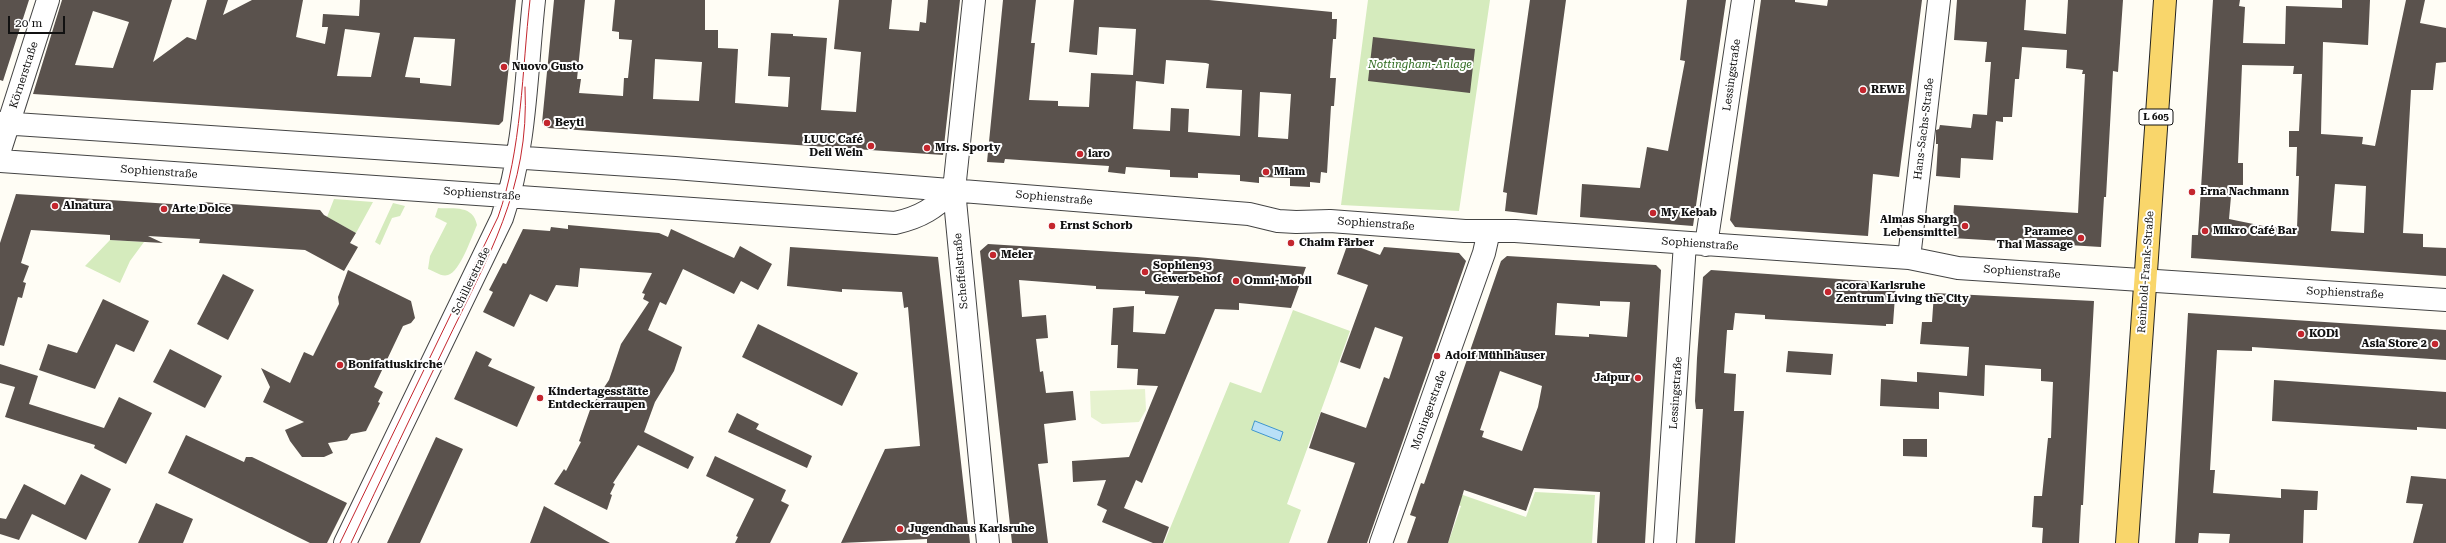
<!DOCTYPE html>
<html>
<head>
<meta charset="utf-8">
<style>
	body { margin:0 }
	#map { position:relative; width:2446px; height:543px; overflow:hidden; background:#fffdf5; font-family:"Roboto Serif",serif }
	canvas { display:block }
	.scale { position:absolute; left:8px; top:16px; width:57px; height:18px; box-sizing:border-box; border:2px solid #111; border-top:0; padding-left:5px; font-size:12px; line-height:14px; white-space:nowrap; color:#111; -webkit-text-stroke:3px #fff; paint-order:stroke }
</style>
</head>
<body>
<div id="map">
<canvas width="2446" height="543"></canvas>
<div class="scale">20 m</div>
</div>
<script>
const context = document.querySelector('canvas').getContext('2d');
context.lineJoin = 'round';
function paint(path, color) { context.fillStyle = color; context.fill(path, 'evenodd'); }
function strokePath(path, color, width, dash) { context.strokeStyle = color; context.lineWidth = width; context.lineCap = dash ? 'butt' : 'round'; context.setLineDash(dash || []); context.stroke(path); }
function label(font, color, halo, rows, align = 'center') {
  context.font = font + ' "Roboto Serif",serif'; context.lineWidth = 4; context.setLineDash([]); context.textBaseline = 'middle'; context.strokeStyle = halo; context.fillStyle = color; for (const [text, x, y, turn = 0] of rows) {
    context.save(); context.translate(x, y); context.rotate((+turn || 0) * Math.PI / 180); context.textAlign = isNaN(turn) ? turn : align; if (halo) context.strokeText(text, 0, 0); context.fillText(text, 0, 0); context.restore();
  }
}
const green = new Path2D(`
	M1368 0H1490L1459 211 1341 205Z
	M334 199 373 202 356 233 327 217Z
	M393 203 405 206 400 216 392 218 380 245 375 242Z
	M438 208C455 209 473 205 477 225 472 236 460 272 448 275 441 277 434 271 428 269L430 256 447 223 435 217Z
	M110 240 144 242 130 261 120 283 85 266Z
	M1293 310 1350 331 1287 504 1301 510 1289 543H1164L1230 382 1261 393Z
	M1535 492 1595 495 1592 543H1448L1461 506 1457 505 1460 494 1526 517Z`);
const pitch = new Path2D(`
	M1145 389 1146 410 1139 422 1102 424 1091 417 1090 391Z`);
const water = new Path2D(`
	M1255 421 1283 432 1280 441 1252 430Z`);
const building = new Path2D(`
	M0 0H29L3 81 0 80Z
	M62 0H172L153 62 187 37 196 40 207 0H228L223 15 252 0H303L296 37 325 44 328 27H322L323 14 359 16 360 0H516L503 121 499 125 459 122 33 94ZM93 11 129 22 113 68 75 65ZM345 29 380 33 371 77 337 76ZM414 37 455 39 451 86 420 83V78L405 77Z
	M554 0H585L577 79H581L579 93 623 96 624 78H628L632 40 619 39V32L612 31 615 0H705V30H718V48L738 49 735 103 788 107 790 77 768 76 771 33 793 34V36L827 38 821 110 856 112 861 52 834 49 839 0H892L889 29 919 31 920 22 926 23 928 0H960L943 155 548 128 542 123ZM655 59 702 62 699 101 653 99Z
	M1003 0H1036L1031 43H1035L1029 100 1058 101V106L1089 107 1091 73 1133 75 1136 29 1099 27 1097 55 1069 52 1074 0H1209L1332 12V19H1337L1336 39H1333L1330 78H1336L1334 106H1331L1327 173 1321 172 1320 183 1310 182V187L1290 186V178L1259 177V183L1240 181V175L1198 173V178L1170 177V170L1126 167 1125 174 1108 172 1109 166 1005 159 1004 163 987 162ZM1166 60 1206 63 1209 64 1206 88 1242 90 1240 136 1188 132 1189 109 1171 108 1170 131 1133 129 1136 81 1164 84ZM1260 92 1291 94 1288 139 1258 137Z
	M1530 0H1566L1537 215 1505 211 1507 193 1503 192Z
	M1687 0H1726L1693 226 1580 217 1582 184 1640 188 1647 147 1668 151 1685 61 1680 60Z
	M1761 0H1795V2L1827 6 1828 0H1922L1899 177 1873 174 1868 236 1735 227 1730 220Z
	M1957 0H2026L2024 30 2066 34 2068 0H2123L2118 72 2113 71 2106 197H2104L2101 247 1952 238 1954 205 2078 213 2085 74H2082L2083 70 2066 68 2067 50 2022 47 2019 79H2015L2012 117H2003V122L1996 121 1993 160 1961 158 1960 178 1936 176 1938 144H1936V130L1939 129 1940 125 1971 128 1973 114 1987 115 1991 62H1985L1987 42 1954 40Z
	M2213 0H2240L2239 6 2245 7 2243 43 2285 44 2286 6 2342 8V0H2370L2368 45 2323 42 2321 134 2363 137 2362 144 2375 146 2406 0H2425L2420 23 2446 28V62L2436 63 2433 90H2411L2403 233 2423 234V247L2446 248V276L2191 258 2192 235H2198ZM2242 65 2294 66 2293 74H2302L2299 131H2289V147H2297L2296 176H2299L2297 228 2268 227 2229 219 2232 185H2243V163H2238ZM2335 184 2366 186 2364 233 2331 231Z
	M1373 37 1475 49 1470 93 1368 81Z
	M16 194 202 206V202L320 210 324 215 356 233 350 243 358 247 344 271 305 250 199 243 200 239 148 236 163 243 110 240V235L31 230 21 263 29 266 23 282 26 283 22 298 18 297 4 346 0 345V243Z
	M568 225 659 233 668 237 671 229 734 258 740 246 772 264 758 290 741 281 734 294 683 269 666 305 660 302 648 330 682 347 674 371 655 402 644 432 694 457 688 469 638 445 613 483 615 484 610 494 612 495 607 510 554 484 564 469 566 471 581 442 579 441 591 407 609 380 621 344 649 302 643 299 645 294 642 293 652 273 580 268 578 287 556 285 547 302 530 294 514 327 483 312 493 292 489 290 503 263 506 264 523 229 550 231 551 227 568 229Z
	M1348 243 1380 255 1384 247 1459 253 1466 261 1367 543H1327L1355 463 1309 448 1321 412 1366 428 1384 377 1389 379 1403 337 1375 327 1360 369 1340 362 1368 285 1337 274Z
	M988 244 1197 257 1306 267 1291 308 1239 303V310L1215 309 1142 483 1136 480 1124 508 1169 527 1163 543H1153L1102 522 1107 510 1097 505 1106 480 1073 482 1072 461 1129 457 1158 386 1137 385 1138 369 1117 368 1118 345H1111L1113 308 1134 306 1133 332 1165 334 1179 296 1145 294V291L1096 289V286L1019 280 1022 317 1046 315 1048 338 1036 339 1040 372 1043 371 1046 393 1073 391 1076 420 1044 424 1048 463 1038 464 1048 543H1012L980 251Z
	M790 247 938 257 970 543H927V539L841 543 885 449 920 446 908 307 904 308 902 292 842 289V292L787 286Z
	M1507 256 1656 265 1661 270 1645 543H1597L1600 492 1534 488 1526 511 1464 490 1448 543H1407L1416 517 1410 515 1421 483 1424 484 1501 261ZM1600 301 1630 302 1627 337 1589 334V337L1555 335 1557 303 1600 306ZM1500 371 1542 386 1538 407 1522 451 1482 437 1484 431 1480 430Z
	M348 270 411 301 415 318 411 323 403 326 374 387 383 392 378 402 380 403 366 431 351 434 347 440 328 443 333 453 324 457H302L290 441 285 430 304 422 263 402 270 387 261 368 290 383 304 352 313 356 339 304 338 297Z
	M1711 270 1896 283 1893 324H1886V326L1765 319V315L1735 313 1733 330H1727L1724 373 1736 374 1734 411H1744L1735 543H1695L1703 409H1696L1695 401 1697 358 1703 277Z
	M223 274 254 290 228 340 197 324Z
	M1934 293 2094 301 2083 505H2081L2079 543H2042L2043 528 2032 527 2034 496H2042L2048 438H2051L2053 382 2041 381V369L1985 365 1984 396 1939 392V409L1880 406 1881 379 1917 382V372L1967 376 1969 347 1920 344 1922 322H1932Z
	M103 299 149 321 134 352 116 344 95 389 39 370 48 344 77 353Z
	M2188 313 2446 330V360L2252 347V351L2217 350 2210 470H2215L2213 493 2281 498V489L2318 491 2317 510H2304L2303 543H2229L2230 534 2199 533 2198 543H2175Z
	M758 324 858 373 842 406 742 357Z
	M170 349 222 376 205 408 153 382Z
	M476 351 492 359 488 366 535 387 517 427 454 399Z
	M1788 351 1833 354 1831 375 1786 372Z
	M0 364 38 376 29 404 104 428 119 397 152 413 126 464 94 448 95 445 5 417 15 387 0 383Z
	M2274 380 2446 392V429L2417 427V430L2272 421Z
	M737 413 759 424 756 429 812 456 807 468 728 432Z
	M186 435 244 462 246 457H252L347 503 327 543H310L168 473Z
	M436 437 463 449 420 543H387Z
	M1903 439H1927V457L1903 456Z
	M715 456 786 490 781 501 789 505 770 543H735L738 537 736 536 754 499 706 476Z
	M81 474 111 489 86 540 32 514 19 540 0 534V518L6 519 24 484 65 505Z
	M2411 476 2446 479V543H2413L2423 504 2406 503Z
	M156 503 193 519 183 543H138Z
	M544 506 610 543H530Z`);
const street = new Path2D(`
	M974 0 954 190 988 543
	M0 123 675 168 1249 214 1278 221 1296 222 1330 221 1465 231H1515L1909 258 1958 268 2446 300
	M0 150 48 0
	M0 161 895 223C922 217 934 208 954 190
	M1706 245 1743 0
	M1909 258 1939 0
	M345 543 502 218C526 148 526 73 534 0
	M1381 543 1484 253 1489 231
	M1665 543 1685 243`);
const primary = new Path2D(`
	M2127 543 2165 0`);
const tram = new Path2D(`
	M340 543 498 217C522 150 522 70 530 0
	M351 543C382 477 413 412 445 346 487 258 530 189 525 87`);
const markers = [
	[504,67,4,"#c4262e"],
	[1863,90,4,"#c4262e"],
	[547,123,4,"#c4262e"],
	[871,146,4,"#c4262e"],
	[927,148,4,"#c4262e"],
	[1080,154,4,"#c4262e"],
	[1266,172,4,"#c4262e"],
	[2192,192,4,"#c4262e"],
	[55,206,4,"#c4262e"],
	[164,209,4,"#c4262e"],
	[1653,213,4,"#c4262e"],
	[1052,226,4,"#c4262e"],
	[1965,226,4,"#c4262e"],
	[2205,231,4,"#c4262e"],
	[2081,238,4,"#c4262e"],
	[1291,243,4,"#c4262e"],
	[993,255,4,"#c4262e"],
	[1145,272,4,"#c4262e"],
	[1236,281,4,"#c4262e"],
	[1828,292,4,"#c4262e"],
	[2301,334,4,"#c4262e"],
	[2435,344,4,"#c4262e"],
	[1437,356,4,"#c4262e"],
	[340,365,4,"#c4262e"],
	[1638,378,4,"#c4262e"],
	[540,398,4,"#c4262e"],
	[900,529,4,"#c4262e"]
];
const shields = [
	[2156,117,34]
];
const shieldNames = [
	["L 605",2156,117]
];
const parkNames = [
	["Nottingham-Anlage",1420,65]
];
const poiNames = [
	["Nuovo Gusto",512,67],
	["REWE",1871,90],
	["Beyti",555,123],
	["LUUC Café",863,140,"right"],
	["Deli Wein",863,153,"right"],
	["Mrs. Sporty",935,148],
	["iaro",1088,154],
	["Miam",1274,172],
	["Erna Nachmann",2200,192],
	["Alnatura",63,206],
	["Arte Dolce",172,209],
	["My Kebab",1661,213],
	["Almas Shargh",1957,220,"right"],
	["Lebensmittel",1957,233,"right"],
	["Ernst Schorb",1060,226],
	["Mikro Café Bar",2213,231],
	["Paramee",2073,232,"right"],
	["Thai Massage",2073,245,"right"],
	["Chaim Färber",1299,243],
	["Meier",1001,255],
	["Sophien93",1153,266],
	["Gewerbehof",1153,279],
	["Omni-Mobil",1244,281],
	["acora Karlsruhe",1836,286],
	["Zentrum Living the City",1836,299],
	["KODi",2309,334],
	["Asia Store 2",2427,344,"right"],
	["Adolf Mühlhäuser",1445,356],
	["Bonifatiuskirche",348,365],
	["Jaipur",1630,378,"right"],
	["Kindertagesstätte",548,392],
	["Entdeckerraupen",548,405],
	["Jugendhaus Karlsruhe",908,529]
];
const streetNames = [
	["Körnerstraße",24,75,-72],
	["Lessingstraße",1732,75,-82],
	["Hans-Sachs-Straße",1924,129,-83],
	["Sophienstraße",159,172,4],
	["Sophienstraße",482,194,4],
	["Sophienstraße",1054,198,5],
	["Sophienstraße",1376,224,4],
	["Sophienstraße",1700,244,4],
	["Scheffelstraße",961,271,-95],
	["Sophienstraße",2022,272,4],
	["Reinhold-Frank-Straße",2146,272,-86],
	["Schillerstraße",471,281,-64],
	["Sophienstraße",2345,293,3],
	["Lessingstraße",1676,393,-86],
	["Moningerstraße",1429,410,-70]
];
paint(green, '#d5ebbd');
paint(pitch, '#e6f2cf');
paint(water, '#b9e0f7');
strokePath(water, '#3f96cf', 1);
paint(building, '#5a524d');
strokePath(street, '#444', 24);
strokePath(primary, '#222', 24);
strokePath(street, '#fff', 22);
strokePath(primary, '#f9d66b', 22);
strokePath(tram, '#c4262e', 1);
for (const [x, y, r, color] of markers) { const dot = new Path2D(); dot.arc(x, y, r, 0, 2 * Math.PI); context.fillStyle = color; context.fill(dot); strokePath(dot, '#fff', 1.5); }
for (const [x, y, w] of shields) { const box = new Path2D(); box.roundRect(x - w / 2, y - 8, w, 16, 3); context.fillStyle = '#fff'; context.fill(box); strokePath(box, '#111', 1); }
label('bold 10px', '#111', null, shieldNames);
label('italic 11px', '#2f6b1f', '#fff', parkNames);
label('bold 11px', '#111', '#fff', poiNames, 'left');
label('11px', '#111', '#fff', streetNames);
</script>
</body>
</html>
